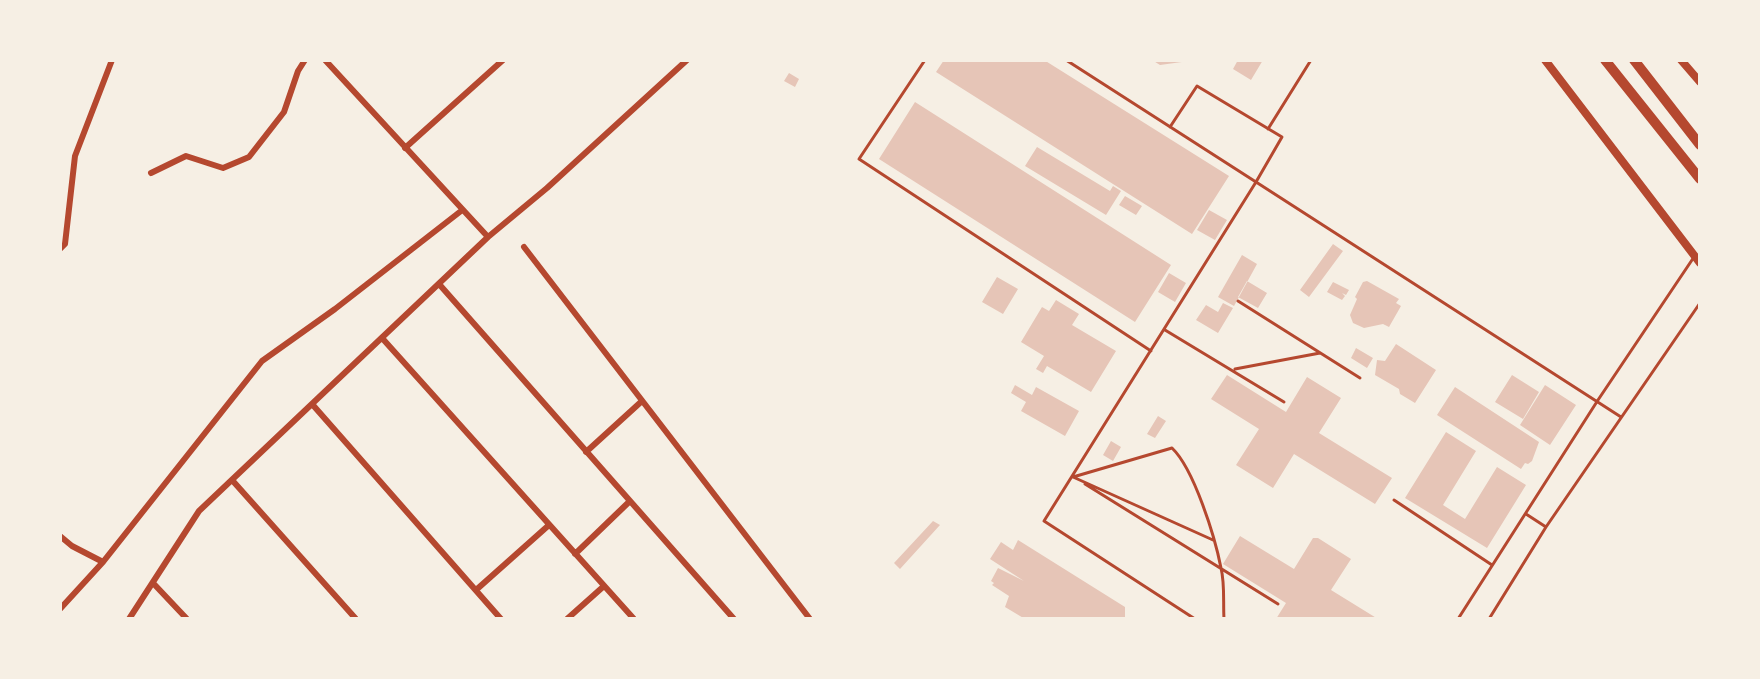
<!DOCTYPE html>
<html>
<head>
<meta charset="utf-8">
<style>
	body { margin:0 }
	#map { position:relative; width:1760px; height:679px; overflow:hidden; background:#f6efe4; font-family:"Crimson Pro",serif }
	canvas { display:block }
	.frame { position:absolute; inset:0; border:62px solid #f6efe4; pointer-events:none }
</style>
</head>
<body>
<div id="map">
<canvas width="1760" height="679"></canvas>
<div class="frame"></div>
</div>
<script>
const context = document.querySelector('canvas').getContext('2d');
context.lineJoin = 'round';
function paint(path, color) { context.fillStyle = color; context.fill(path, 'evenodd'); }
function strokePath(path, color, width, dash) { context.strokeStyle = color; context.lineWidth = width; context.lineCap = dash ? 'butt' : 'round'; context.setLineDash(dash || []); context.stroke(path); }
const building = new Path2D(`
	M944 60H1044L1229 176 1192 234 936 72Z
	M1152 60H1189V61L1160 65Z
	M1238 60H1263L1251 80 1233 69Z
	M789 73 799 79 795 87 784 81Z
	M915 102 1171 265 1135 322 879 159Z
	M1037 147 1110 191 1113 186 1121 191 1106 215 1025 166Z
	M1125 196 1142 206 1136 215 1119 205Z
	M1209 210 1227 220 1215 240 1197 230Z
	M1333 244 1343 251 1309 297 1300 290Z
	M1242 255 1257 264 1234 306 1218 297Z
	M1169 273 1186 283 1175 302 1158 292Z
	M997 277 1018 289 1003 314 982 302Z
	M1247 281 1267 293 1258 308 1238 297Z
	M1367 281 1399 299 1396 303 1401 306 1389 327 1383 324 1364 328 1353 323 1350 315 1357 299 1355 297 1363 282Z
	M1333 282 1349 290 1346 295 1342 293 1345 296 1342 300 1327 292Z
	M1056 300 1079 314 1072 325 1116 351 1091 392 1047 366 1043 373 1036 369 1044 356 1021 342 1042 307 1049 311Z
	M1223 303 1233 308 1218 333 1196 320 1206 305 1218 312Z
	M1396 344 1436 370 1415 403 1400 394 1399 389 1375 375 1377 360 1385 361Z
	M1356 348 1373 358 1367 368 1351 358Z
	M1227 375 1286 412 1307 377 1341 398 1319 433 1392 478 1375 504 1294 454 1273 488 1236 465 1259 429 1211 399Z
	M1512 375 1539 392 1523 419 1495 402Z
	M1015 385 1032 395 1036 387 1079 411 1065 436 1021 411 1026 402 1011 393Z
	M1545 385 1576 405 1550 445 1520 425Z
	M1455 387 1539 442 1532 461 1528 464 1525 463 1521 469 1437 415Z
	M1158 416 1166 421 1155 438 1147 434Z
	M1446 432 1476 451 1443 505 1465 519 1497 467 1526 485 1487 548 1405 498Z
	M1111 441 1121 447 1113 461 1103 455Z
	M933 521 940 525 900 569 894 563Z
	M1240 536 1294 569 1313 538H1318L1351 559 1331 590 1378 619H1276L1286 603 1223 564Z
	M1018 540 1125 607V619H1025L1005 607 1009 596 992 585 994 583 991 581 998 568 1024 581 990 559 1001 542 1013 550Z`);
const service = new Path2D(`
	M925 60 859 159 1151 351
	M1066 60 1256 182 1282 137 1197 86 1170 127
	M1268 129 1311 60
	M1238 301 1360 378
	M1165 330 1284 402
	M1235 369 1320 353
	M1085 484 1278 604
	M1394 500 1492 565
	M1526 514 1546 527
	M1213 540 1073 477 1172 448C1194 469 1215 537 1221 568 1225 584 1223 602 1224 619
	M1195 619 1044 521 1256 182 1621 417
	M1458 619 1598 400 1694 257
	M1489 619 1546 527 1700 303`);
const minor = new Path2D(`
	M325 60 488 237
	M405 148 503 60
	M151 173 186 156 223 168 249 157 284 112 298 71 305 60
	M524 247 810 619
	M60 249 65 244 75 156 112 60
	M439 284 734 619
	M382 338 634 619
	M312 404 501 619
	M586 452 642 401
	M232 480 356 619
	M60 536 72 546 103 562
	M575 554 630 501
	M153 583 187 619
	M476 590 549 525
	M60 609 103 562 262 361 335 309 461 211
	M129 619 199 511 488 237 547 188 687 60
	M567 619 604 586`);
const secondary = new Path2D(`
	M1545 60 1700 263
	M1681 60 1700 82`);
const trunk = new Path2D(`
	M1605 60 1700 179
	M1634 60 1700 145`);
paint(building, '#e6c5b7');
strokePath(service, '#b5482f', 3);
strokePath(minor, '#b5482f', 6);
strokePath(secondary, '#b5482f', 8);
strokePath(trunk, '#b5482f', 10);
</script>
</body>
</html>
